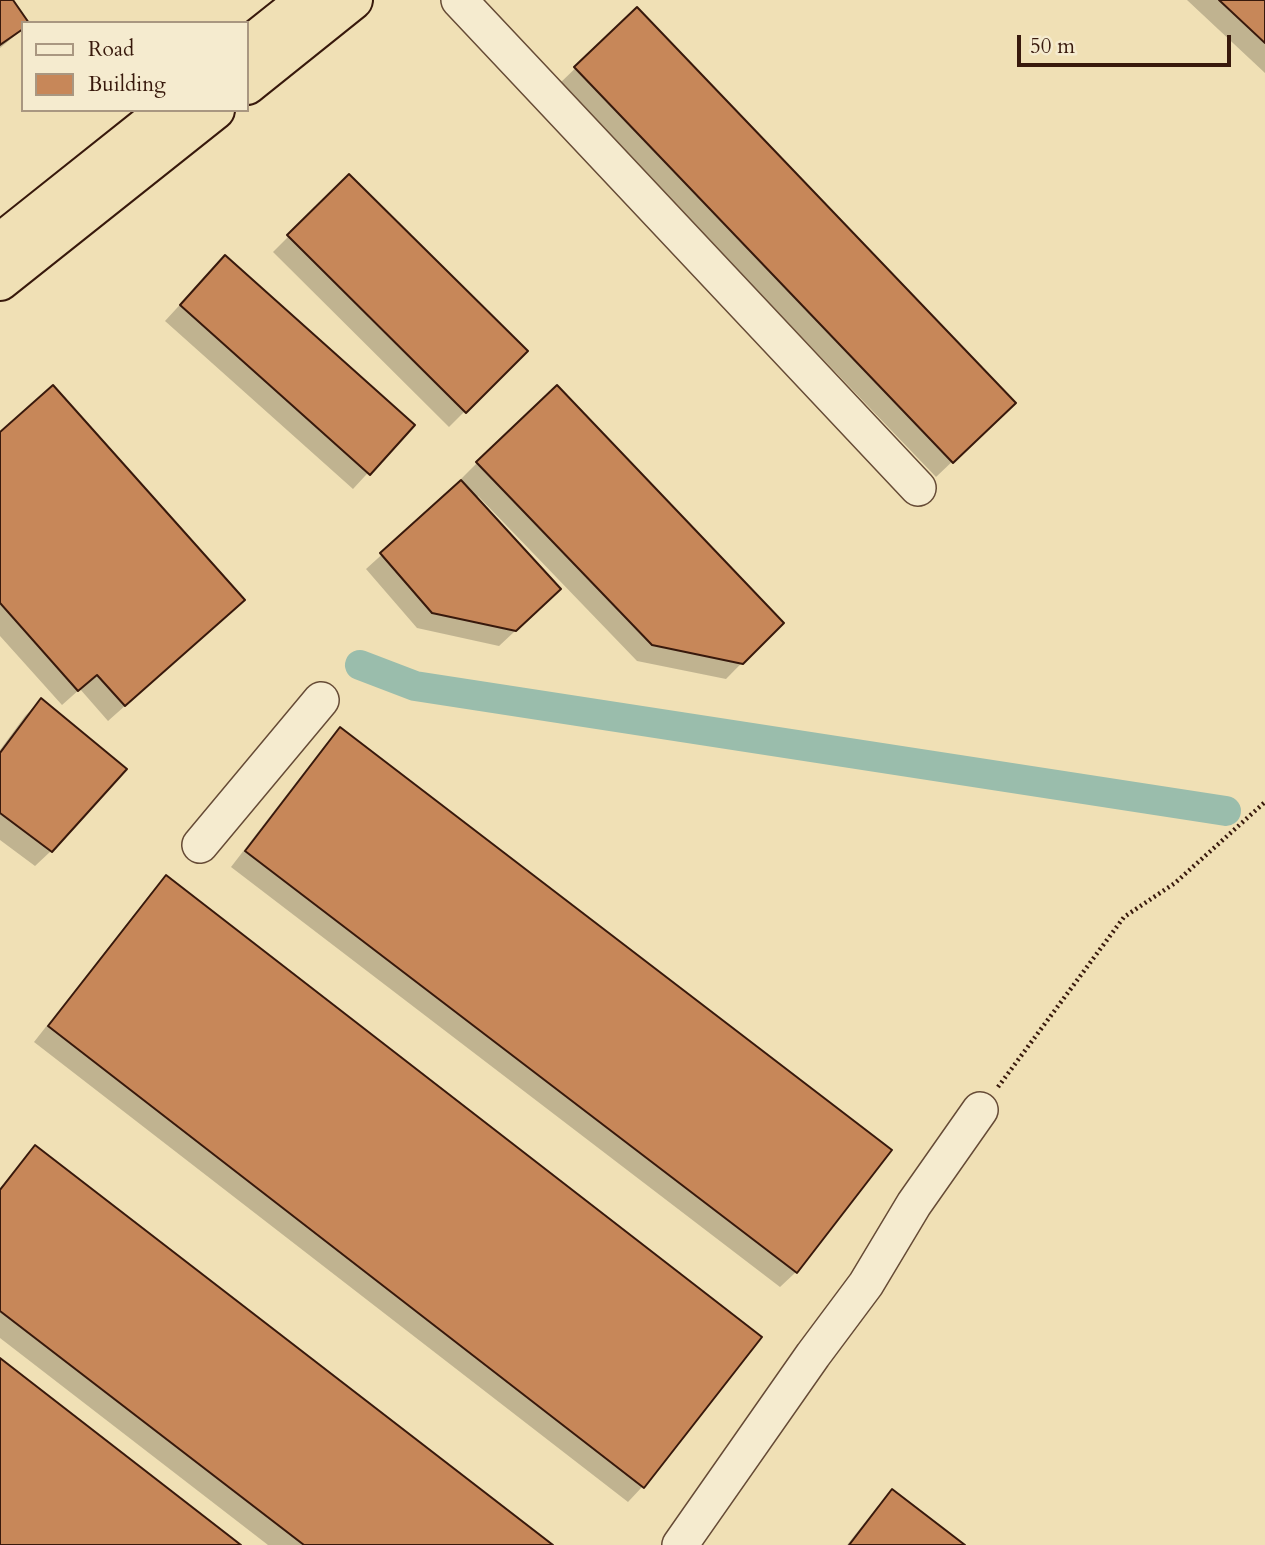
<!DOCTYPE html>
<html>
<head>
<meta charset="utf-8">
<style>
	body { margin:0 }
	#map { position:relative; width:1265px; height:1545px; overflow:hidden; background:#f0e0b5; font-family:Cardo,serif }
	canvas { display:block }
	.legend { position:absolute; left:21px; top:21px; width:228px; height:91px; box-sizing:border-box; background:#f5ebcf; border:2px solid #a99781; margin:0; padding:9px 12px; list-style:none; font-size:21px; color:#38190c }
	.legend li { display:flex; align-items:center; gap:14px; height:35px }
	.legend b { width:35px; border:2px solid #a99781 }
	.scale { position:absolute; left:1017px; top:35px; width:214px; height:32px; box-sizing:border-box; border:4px solid #38190c; border-top:0; padding-left:9px; font-size:21px; line-height:24px; white-space:nowrap; color:#38190c; -webkit-text-stroke:5px #f5ebcf; paint-order:stroke }
</style>
</head>
<body>
<div id="map">
<canvas width="1265" height="1545"></canvas>
<ul class="legend">
<li><b style="height:9px;background:#f5ebcf"></b>Road</li>
<li><b style="height:19px;background:#c78759"></b>Building</li>
</ul>
<div class="scale">50 m</div>
</div>
<script>
const context = document.querySelector('canvas').getContext('2d');
context.lineJoin = 'round';
function paint(path, color) { context.fillStyle = color; context.fill(path, 'evenodd'); }
function strokePath(path, color, width, dash) { context.strokeStyle = color; context.lineWidth = width; context.lineCap = dash ? 'butt' : 'round'; context.setLineDash(dash || []); context.stroke(path); }
const shadow = new Path2D(`
	M0 0H11L23 23V29L0 48Z
	M1187 0H1265V73Z
	M637 9 998 418 936 477 559 84Z
	M349 176 525 351 449 427 273 252Z
	M209 273 412 425 353 489 165 321Z
	M557 387 781 623 726 679 637 661 478 496 476 498 543 605 499 646 417 628 366 569 463 481 461 479 477 463Z
	M0 435 227 615 108 721 80 689 62 705 0 636Z
	M41 700 51 851 35 866 0 840V750L25 716Z
	M340 730 796 1272 780 1287 231 867 325 745Z
	M166 877 643 1486 628 1502 34 1042 151 893Z
	M35 1148 550 1545H268L0 1338V1188Z
	M892 1492 962 1545H847L877 1507Z`);
const canal = new Path2D(`
	M360 665 415 686 1226 811`);
const building = new Path2D(`
	M0 0H13L29 23H23V29L0 45Z
	M1219 0H1265V43Z
	M637 7 1016 403 953 463 574 67Z
	M349 174 528 351 466 413 287 235Z
	M225 255 415 425 370 475 180 305Z
	M53 385 245 600 125 706 97 675 78 691 0 603V432Z
	M557 385 784 623 743 664 652 645 476 462Z
	M461 480 561 589 516 631 432 613 380 553Z
	M41 698 127 769 52 852 0 813V753Z
	M340 727 892 1150 797 1273 245 851Z
	M166 875 762 1337 644 1488 48 1026Z
	M35 1145 553 1545H304L0 1311V1190Z
	M0 1358 241 1545H0Z
	M892 1489 965 1545H849Z`);
const path = new Path2D(`
	M998 1087 1124 917 1175 883 1265 802`);
const minor = new Path2D(`
	M459 0 918 488
	M200 845 321 700
	M680 1545 813 1355 866 1284 914 1204 980 1110`);
const highway = new Path2D(`
	M247 47 306 0
	M247 85 353 0
	M0 243 167 110
	M0 281 215 110`);
paint(shadow, '#0003');
strokePath(canal, '#9abdac', 30);
paint(building, '#c78759');
strokePath(building, '#38190c', 2);
strokePath(minor, '#664b36', 38);
strokePath(highway, '#38190c', 42);
strokePath(path, '#38190c', 4.5, [2, 3.5]);
strokePath(minor, '#f5ebcf', 35);
strokePath(highway, '#f0e0b5', 38);
</script>
</body>
</html>
